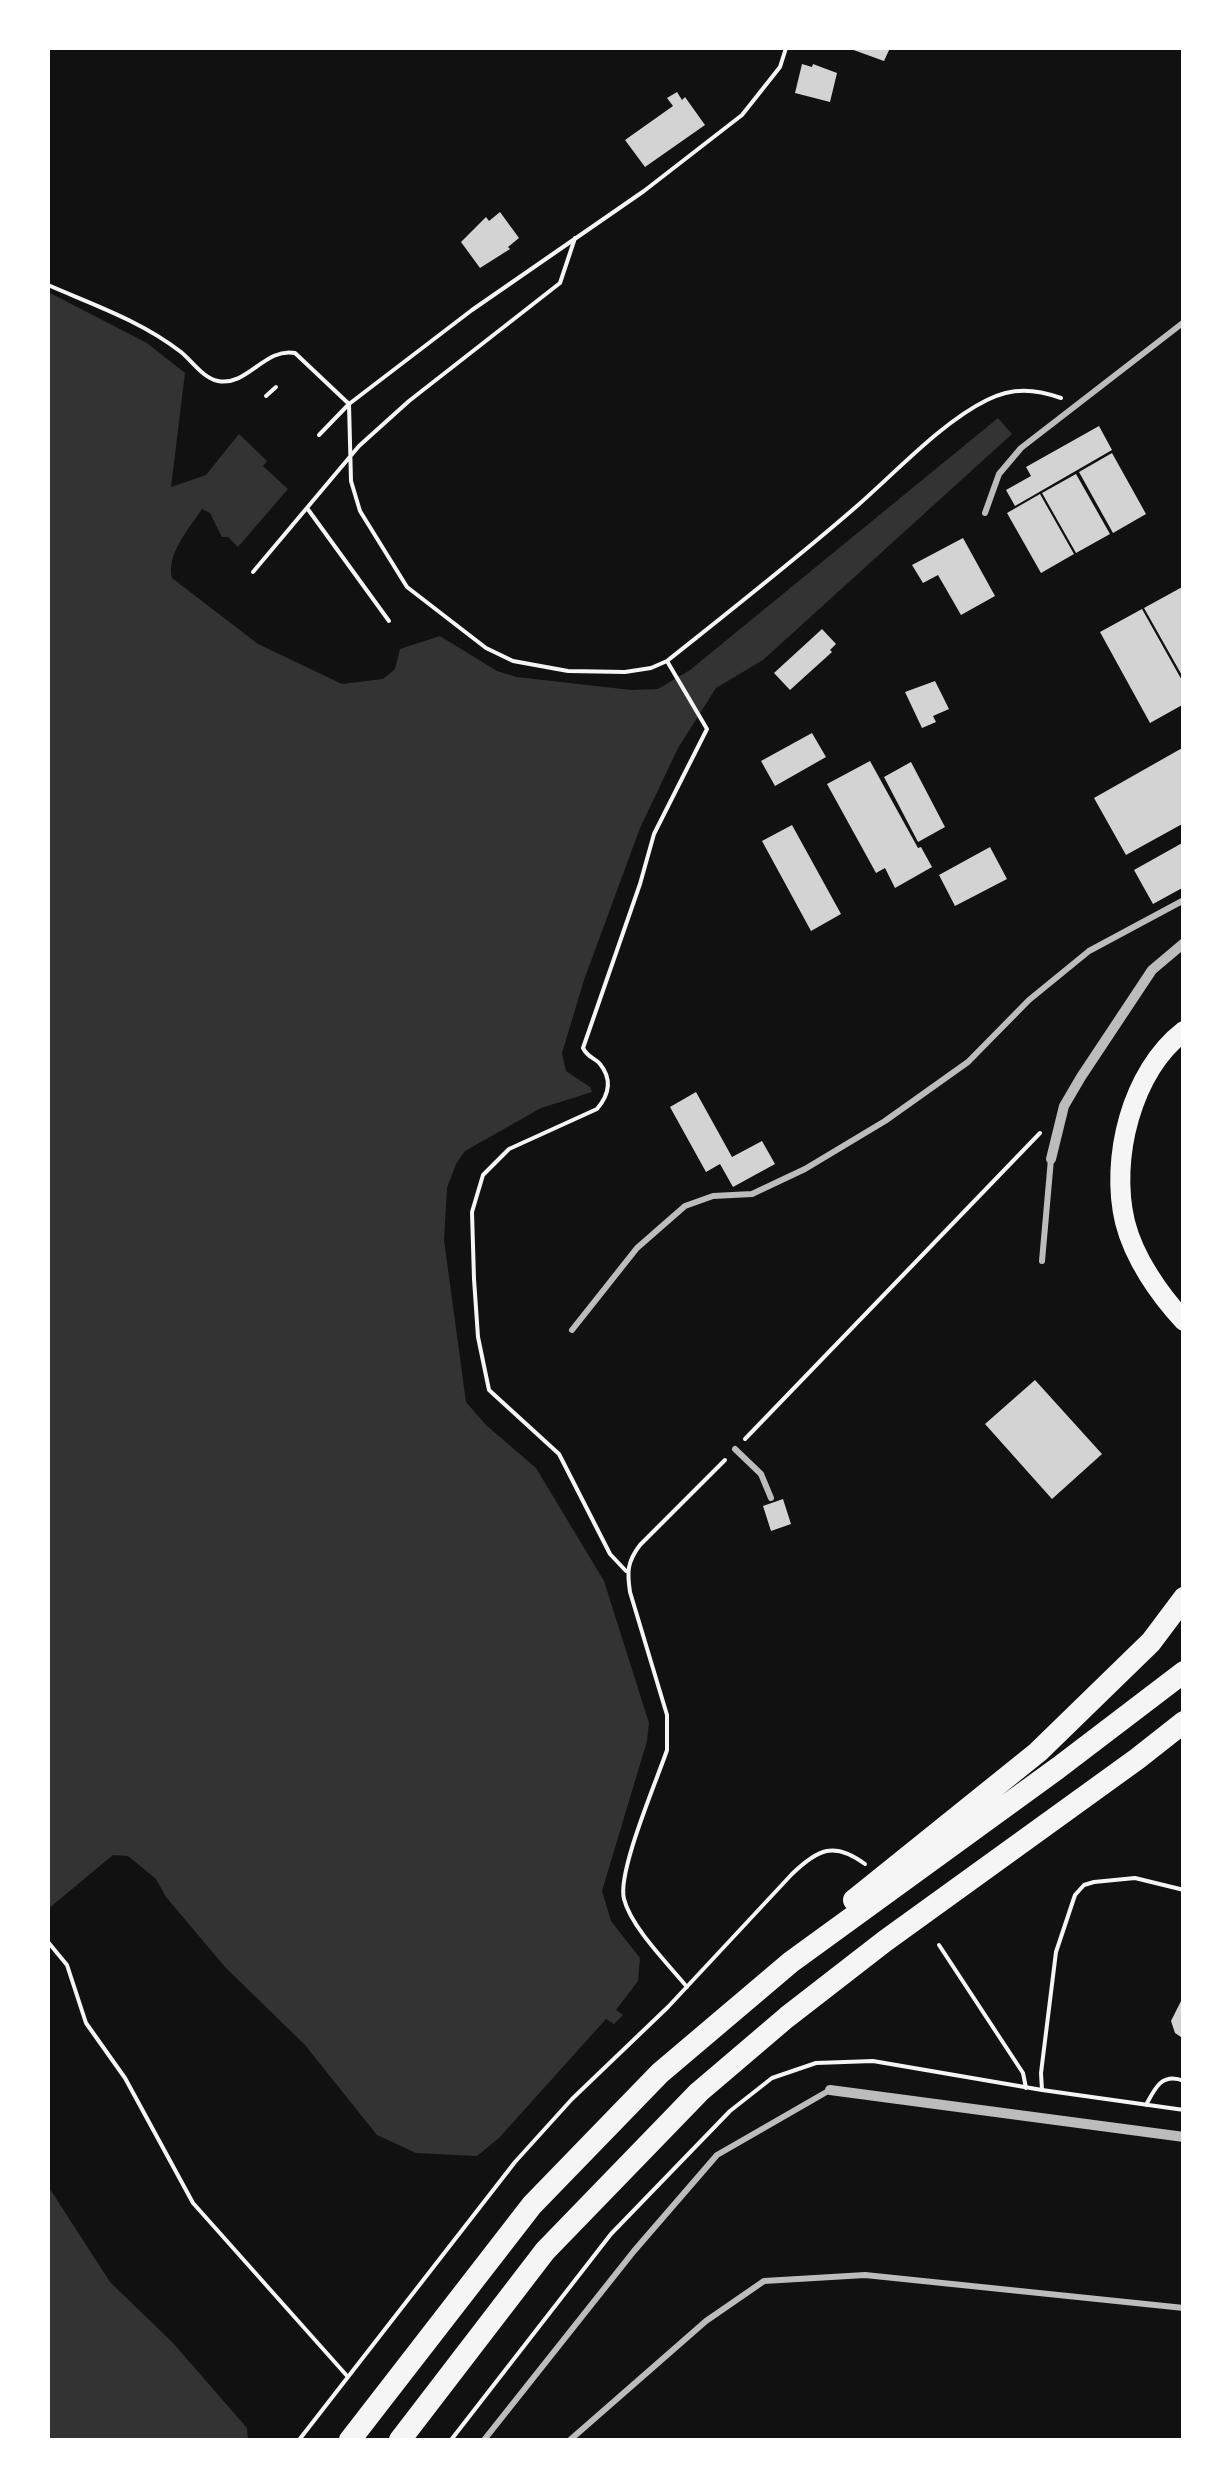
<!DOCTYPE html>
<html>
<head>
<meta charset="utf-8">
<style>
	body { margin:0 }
	#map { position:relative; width:1231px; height:2488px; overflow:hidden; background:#111; font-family:"Golos Text",sans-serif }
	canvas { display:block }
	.frame { position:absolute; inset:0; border:50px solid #fff; pointer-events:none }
</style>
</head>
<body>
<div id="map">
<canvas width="1231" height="2488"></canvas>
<div class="frame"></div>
</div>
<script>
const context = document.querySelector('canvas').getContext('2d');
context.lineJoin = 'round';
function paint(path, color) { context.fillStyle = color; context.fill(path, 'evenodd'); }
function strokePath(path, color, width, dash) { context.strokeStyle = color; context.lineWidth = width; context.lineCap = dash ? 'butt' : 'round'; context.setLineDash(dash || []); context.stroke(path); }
const water = new Path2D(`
	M48 292 147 343 185 373 171 487 206 475 239 434 267 461 263 466 288 489 238 547 228 537H222L210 513 202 509C189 529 166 554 172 578L258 644 342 684 383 679 395 669 400 649 440 636 497 671 517 677 631 690 658 689 690 670 998 418 1012 434 763 660 716 688 678 748 640 828 584 980 562 1053 566 1071 590 1087 592 1092 541 1108 465 1151 456 1164 447 1188 444 1240 466 1402 486 1425 536 1468 604 1581 649 1723 647 1741 602 1891 611 1921 640 1958 638 1981 616 2010 623 2015 614 2024 606 2019 499 2138 477 2156 416 2153 377 2135 305 2045 226 1968 166 1897 156 1879 128 1856 113 1855 48 1909Z
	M48 2186 110 2282 173 2343 247 2428 248 2440H48Z`);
const building = new Path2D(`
	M848 48H890L884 61Z
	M802 64 812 67 813 64 837 73 830 102 795 93Z
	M677 92 682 100 685 97 705 125 645 167 625 140 673 106 667 98Z
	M500 212 519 238 508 247 510 249 480 268 461 242 486 217 489 221Z
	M1099 426 1112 450 1015 506 1006 490 1031 476 1026 467Z
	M1112 453 1146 514 1113 533 1079 472Z
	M1076 474 1110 534 1076 553 1042 493Z
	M1040 494 1074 554 1041 573 1007 513Z
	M963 538 995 596 961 615 938 575 923 583 912 565Z
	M1184 586V679L1144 608Z
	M1142 609 1184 684V704L1150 723 1100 632Z
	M822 629 836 644 830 650 832 652 790 690 774 673Z
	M935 681 949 709 933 716 936 722 922 728 905 692Z
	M812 733 826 757 775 786 761 761Z
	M1184 747V823L1126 855 1094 798Z
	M870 761 918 848 921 847 932 867 895 888 885 868 876 873 827 784Z
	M911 762 945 827 918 842 884 777Z
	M792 825 841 914 811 931 762 841Z
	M1184 842V887L1153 904 1134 870Z
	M990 847 1007 879 955 906 939 875Z
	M696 1092 732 1157 762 1141 775 1164 733 1187 720 1164 706 1172 670 1107Z
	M1035 1380 1102 1454 1052 1499 985 1424Z
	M783 1499 791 1524 771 1531 763 1506Z
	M1184 1995V2039L1175 2033 1171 2021Z`);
const path = new Path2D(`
	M48 285C94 305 141 321 181 352 192 361 203 378 218 381 247 387 265 347 295 353L349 404 351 481 360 511 407 587 486 648 513 661 568 671 625 672 651 668 667 661 707 729 654 834 640 884 583 1048C588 1058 594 1057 600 1064 613 1080 608 1096 597 1109L509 1149 483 1175 472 1212 474 1279 478 1337 489 1390 559 1454 610 1554 626 1571
	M266 396 276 387
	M319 435 349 404 472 310 644 191 742 115 780 67 786 48
	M307 508 389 621
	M253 572 359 446 409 401 560 283 575 238
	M667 661C731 610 795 560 857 506 896 472 942 422 987 400 1013 387 1035 389 1061 398
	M745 1439 1040 1133
	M48 1942 67 1965 86 2023 125 2078 193 2203 348 2377
	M939 1945 1023 2073 1026 2088
	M687 1987C668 1964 631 1927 624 1899 617 1872 657 1780 667 1750V1715L630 1592C627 1572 627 1562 640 1545L725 1460
	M1042 2090 1041 2073 1056 1952 1075 1895 1084 1885 1094 1882 1135 1878 1184 1890
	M1146 2105C1155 2088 1162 2072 1184 2081
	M299 2440 515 2162 572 2099 668 2007 792 1874C818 1849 834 1841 865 1864
	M451 2440 611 2234 730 2111 772 2078 816 2063 873 2061 1042 2090 1184 2110`);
const service = new Path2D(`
	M985 513 999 474 1021 448 1184 322
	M1042 1261 1051 1159
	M572 1330 637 1248 685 1206 713 1196 752 1194 805 1169 885 1121 968 1062 1029 1000 1089 951 1184 900
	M735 1449 761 1474 771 1498
	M484 2440 634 2251 717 2155 830 2090
	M570 2440 706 2321 764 2281 865 2275 1184 2308`);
const minor = new Path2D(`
	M1051 1159 1064 1106 1081 1077 1152 970 1184 943
	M830 2090 1184 2137`);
const primary = new Path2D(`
	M1184 1031C1131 1072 1110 1159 1125 1222 1134 1258 1159 1294 1184 1321`);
const trunk = new Path2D(`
	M854 1900 1038 1752 1151 1642 1184 1598
	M350 2440 532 2205 660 2073 791 1962 1058 1768 1184 1672
	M400 2440 545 2251 699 2092 787 2017 885 1941 1137 1759 1184 1722`);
paint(water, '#333');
paint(building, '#d3d3d3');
strokePath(path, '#f5f5f5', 4);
strokePath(service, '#bcbcbc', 6);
strokePath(minor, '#bcbcbc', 10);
strokePath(primary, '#f5f5f5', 20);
strokePath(trunk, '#f5f5f5', 22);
</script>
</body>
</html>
